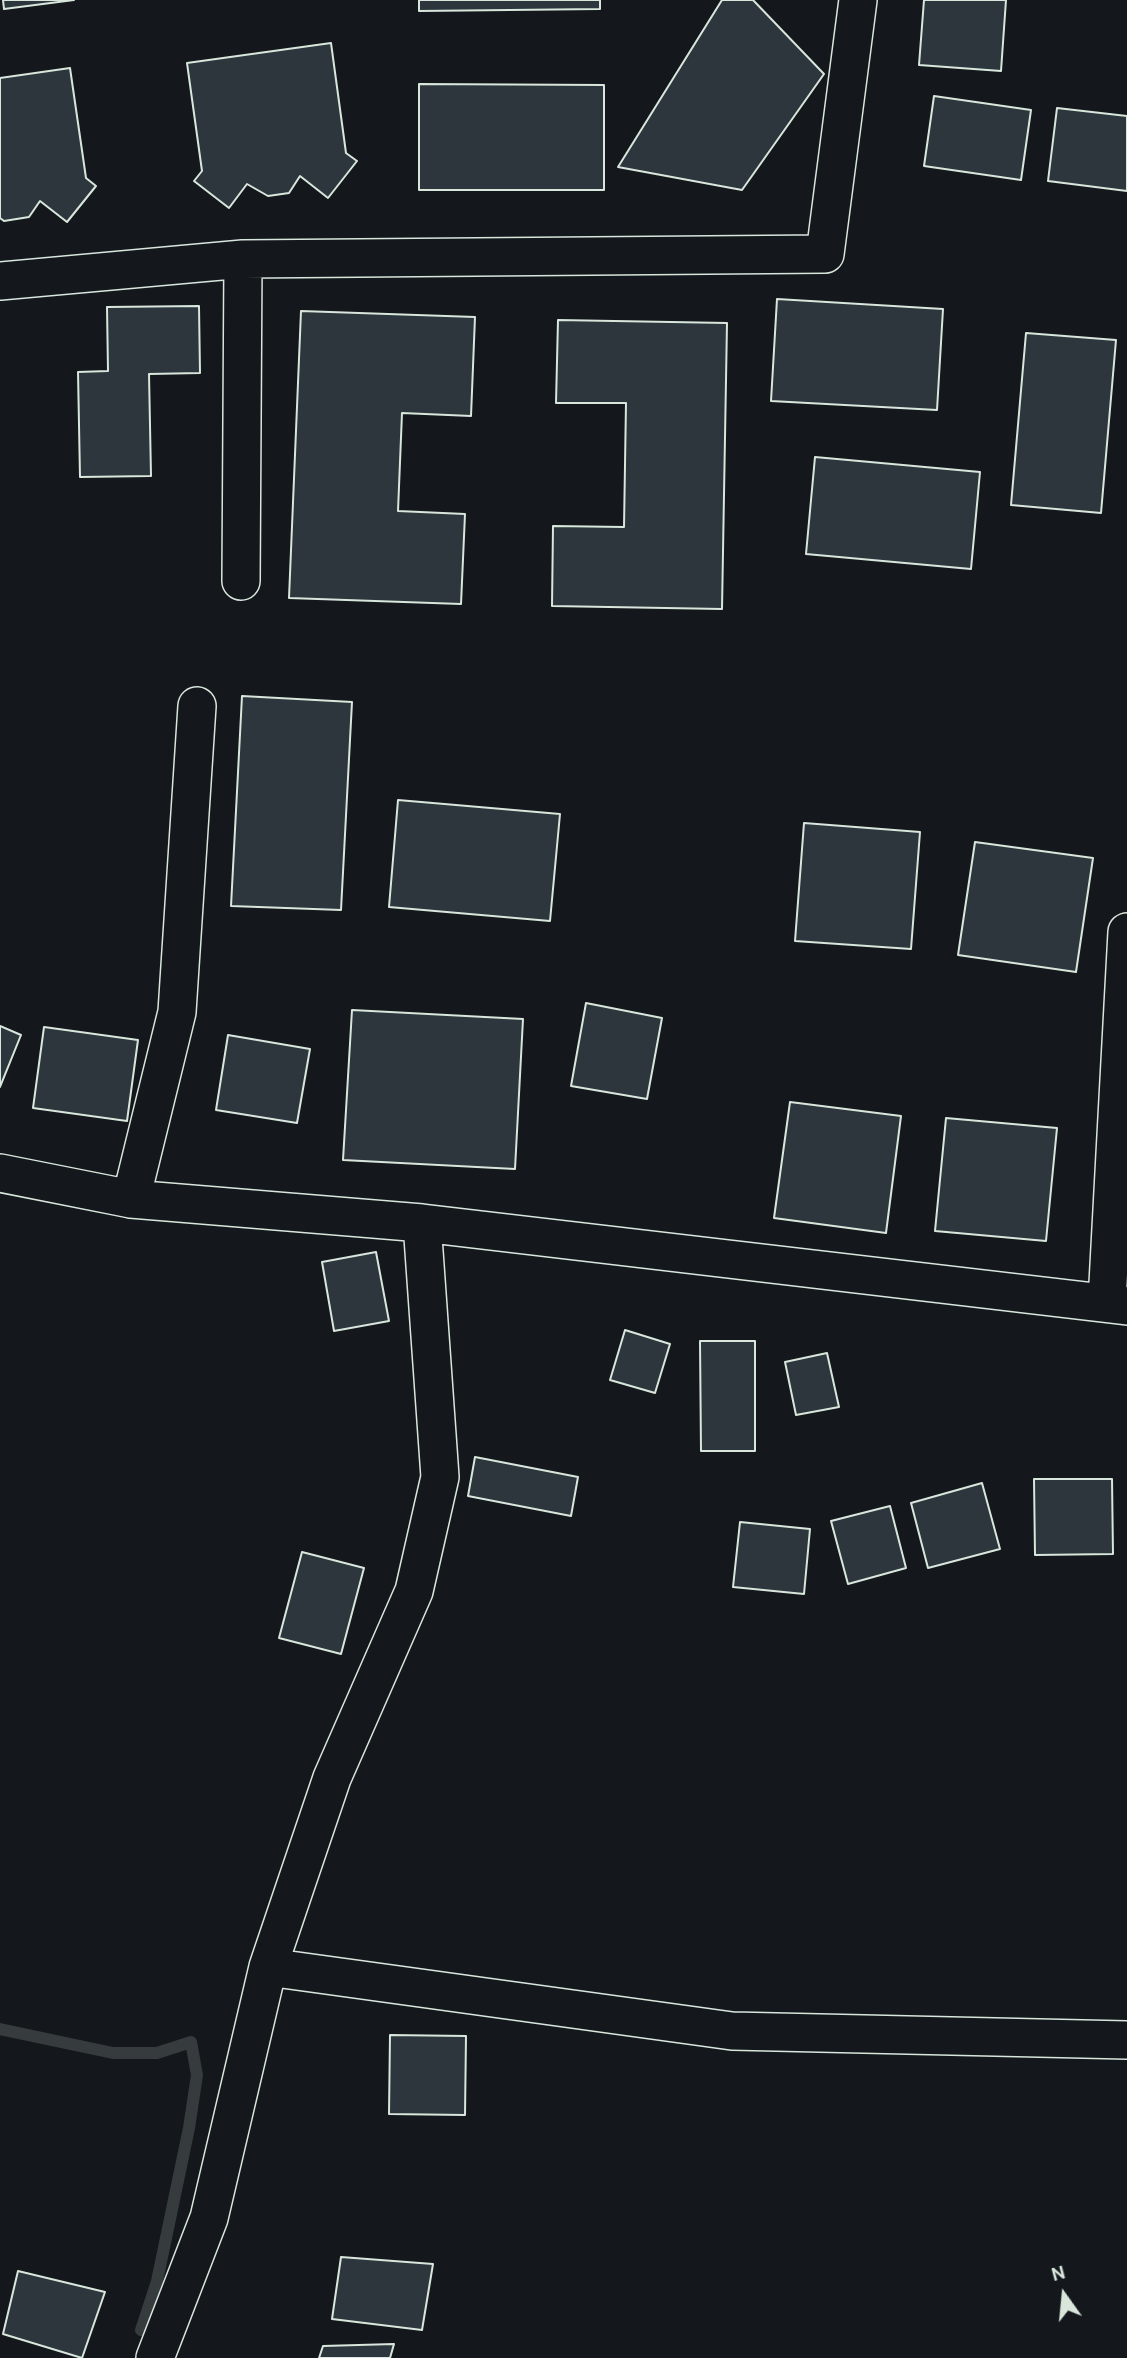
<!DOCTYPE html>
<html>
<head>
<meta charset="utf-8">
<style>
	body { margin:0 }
	#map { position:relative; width:1127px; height:2358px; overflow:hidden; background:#14181c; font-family:Overpass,sans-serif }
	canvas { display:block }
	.north { position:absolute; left:1029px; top:2260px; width:70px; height:70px; -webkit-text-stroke:5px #14181c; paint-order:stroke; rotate:345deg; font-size:19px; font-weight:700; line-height:28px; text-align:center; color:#d8e6dc }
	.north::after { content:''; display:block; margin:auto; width:24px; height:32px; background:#d8e6dc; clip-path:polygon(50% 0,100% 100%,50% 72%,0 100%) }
</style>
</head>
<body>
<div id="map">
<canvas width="1127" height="2358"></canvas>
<div class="north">N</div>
</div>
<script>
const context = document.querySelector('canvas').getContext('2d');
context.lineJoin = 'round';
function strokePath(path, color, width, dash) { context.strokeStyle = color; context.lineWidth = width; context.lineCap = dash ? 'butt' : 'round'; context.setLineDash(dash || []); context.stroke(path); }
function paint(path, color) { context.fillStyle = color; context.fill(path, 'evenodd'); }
const stream = new Path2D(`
	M0 2029 113 2053H157L191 2042 197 2075 189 2128 157 2281 141 2330`);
const building = new Path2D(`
	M3 0H74L4 9Z
	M419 0H600V9L419 11Z
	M722 0H753L824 74 742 190 618 167Z
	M924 0H1006L1001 71 919 65Z
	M331 43 346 153 357 161 328 198 300 176 289 193 268 196 247 184 229 208 194 181 202 171 187 63Z
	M70 68 86 178 96 186 67 222 40 201 29 217 4 221 0 218V78Z
	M419 84 604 85V190H419Z
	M934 96 1031 110 1021 180 924 166Z
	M1057 108 1127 116V191L1048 181Z
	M777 299 943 309 937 410 771 401Z
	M199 306 200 373 149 374 151 476 80 477 78 372 108 371 107 307Z
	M301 311 475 317 471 416 402 413 398 511 465 514 461 604 289 598Z
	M558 320 727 323 722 609 552 606 553 526 624 527 626 403H556Z
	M1026 333 1116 340 1101 513 1011 505Z
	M815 457 980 472 971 569 806 554Z
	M242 696 352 702 341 910 231 906Z
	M398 800 560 814 550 921 389 907Z
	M804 823 920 832 911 949 795 941Z
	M975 842 1093 858 1076 972 958 955Z
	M586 1003 662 1018 647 1099 571 1086Z
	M352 1010 523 1019 515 1169 343 1160Z
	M0 1026 21 1035 0 1087Z
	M44 1027 138 1040 127 1121 33 1108Z
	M228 1035 310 1049 297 1123 216 1110Z
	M790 1102 901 1116 886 1233 774 1218Z
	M946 1118 1057 1128 1046 1241 935 1231Z
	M376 1252 389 1321 334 1331 322 1262Z
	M625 1330 670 1344 655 1393 610 1380Z
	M700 1341H755V1451H701Z
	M827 1353 839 1407 796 1415 785 1362Z
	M475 1457 578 1477 571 1516 468 1496Z
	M1034 1479H1112L1113 1554 1035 1555Z
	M982 1483 1000 1549 928 1568 911 1503Z
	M890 1506 906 1568 848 1584 831 1521Z
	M740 1522 810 1529 804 1594 733 1587Z
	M302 1552 364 1568 341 1654 279 1638Z
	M390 2035 466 2036 465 2115 389 2114Z
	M341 2257 433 2264 422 2330 332 2319Z
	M18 2271 105 2292 82 2358 3 2334Z
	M394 2344 390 2358H319L323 2346Z`);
const minor = new Path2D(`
	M0 281 243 259 825 254 858 0
	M241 581 243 259
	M0 1173 131 1199 422 1223 1127 1306
	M131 1199 177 1012 197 706
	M1107 1302 1127 932
	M268 1967 732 2031 1127 2040
	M155 2358 209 2218 268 1967 332 1778 414 1591 440 1477 422 1223`);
strokePath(stream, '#363b3e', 12);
paint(building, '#2c363c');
strokePath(building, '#d8e6dc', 2);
strokePath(minor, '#d8e6dc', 40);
strokePath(minor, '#14181c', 37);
</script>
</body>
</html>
